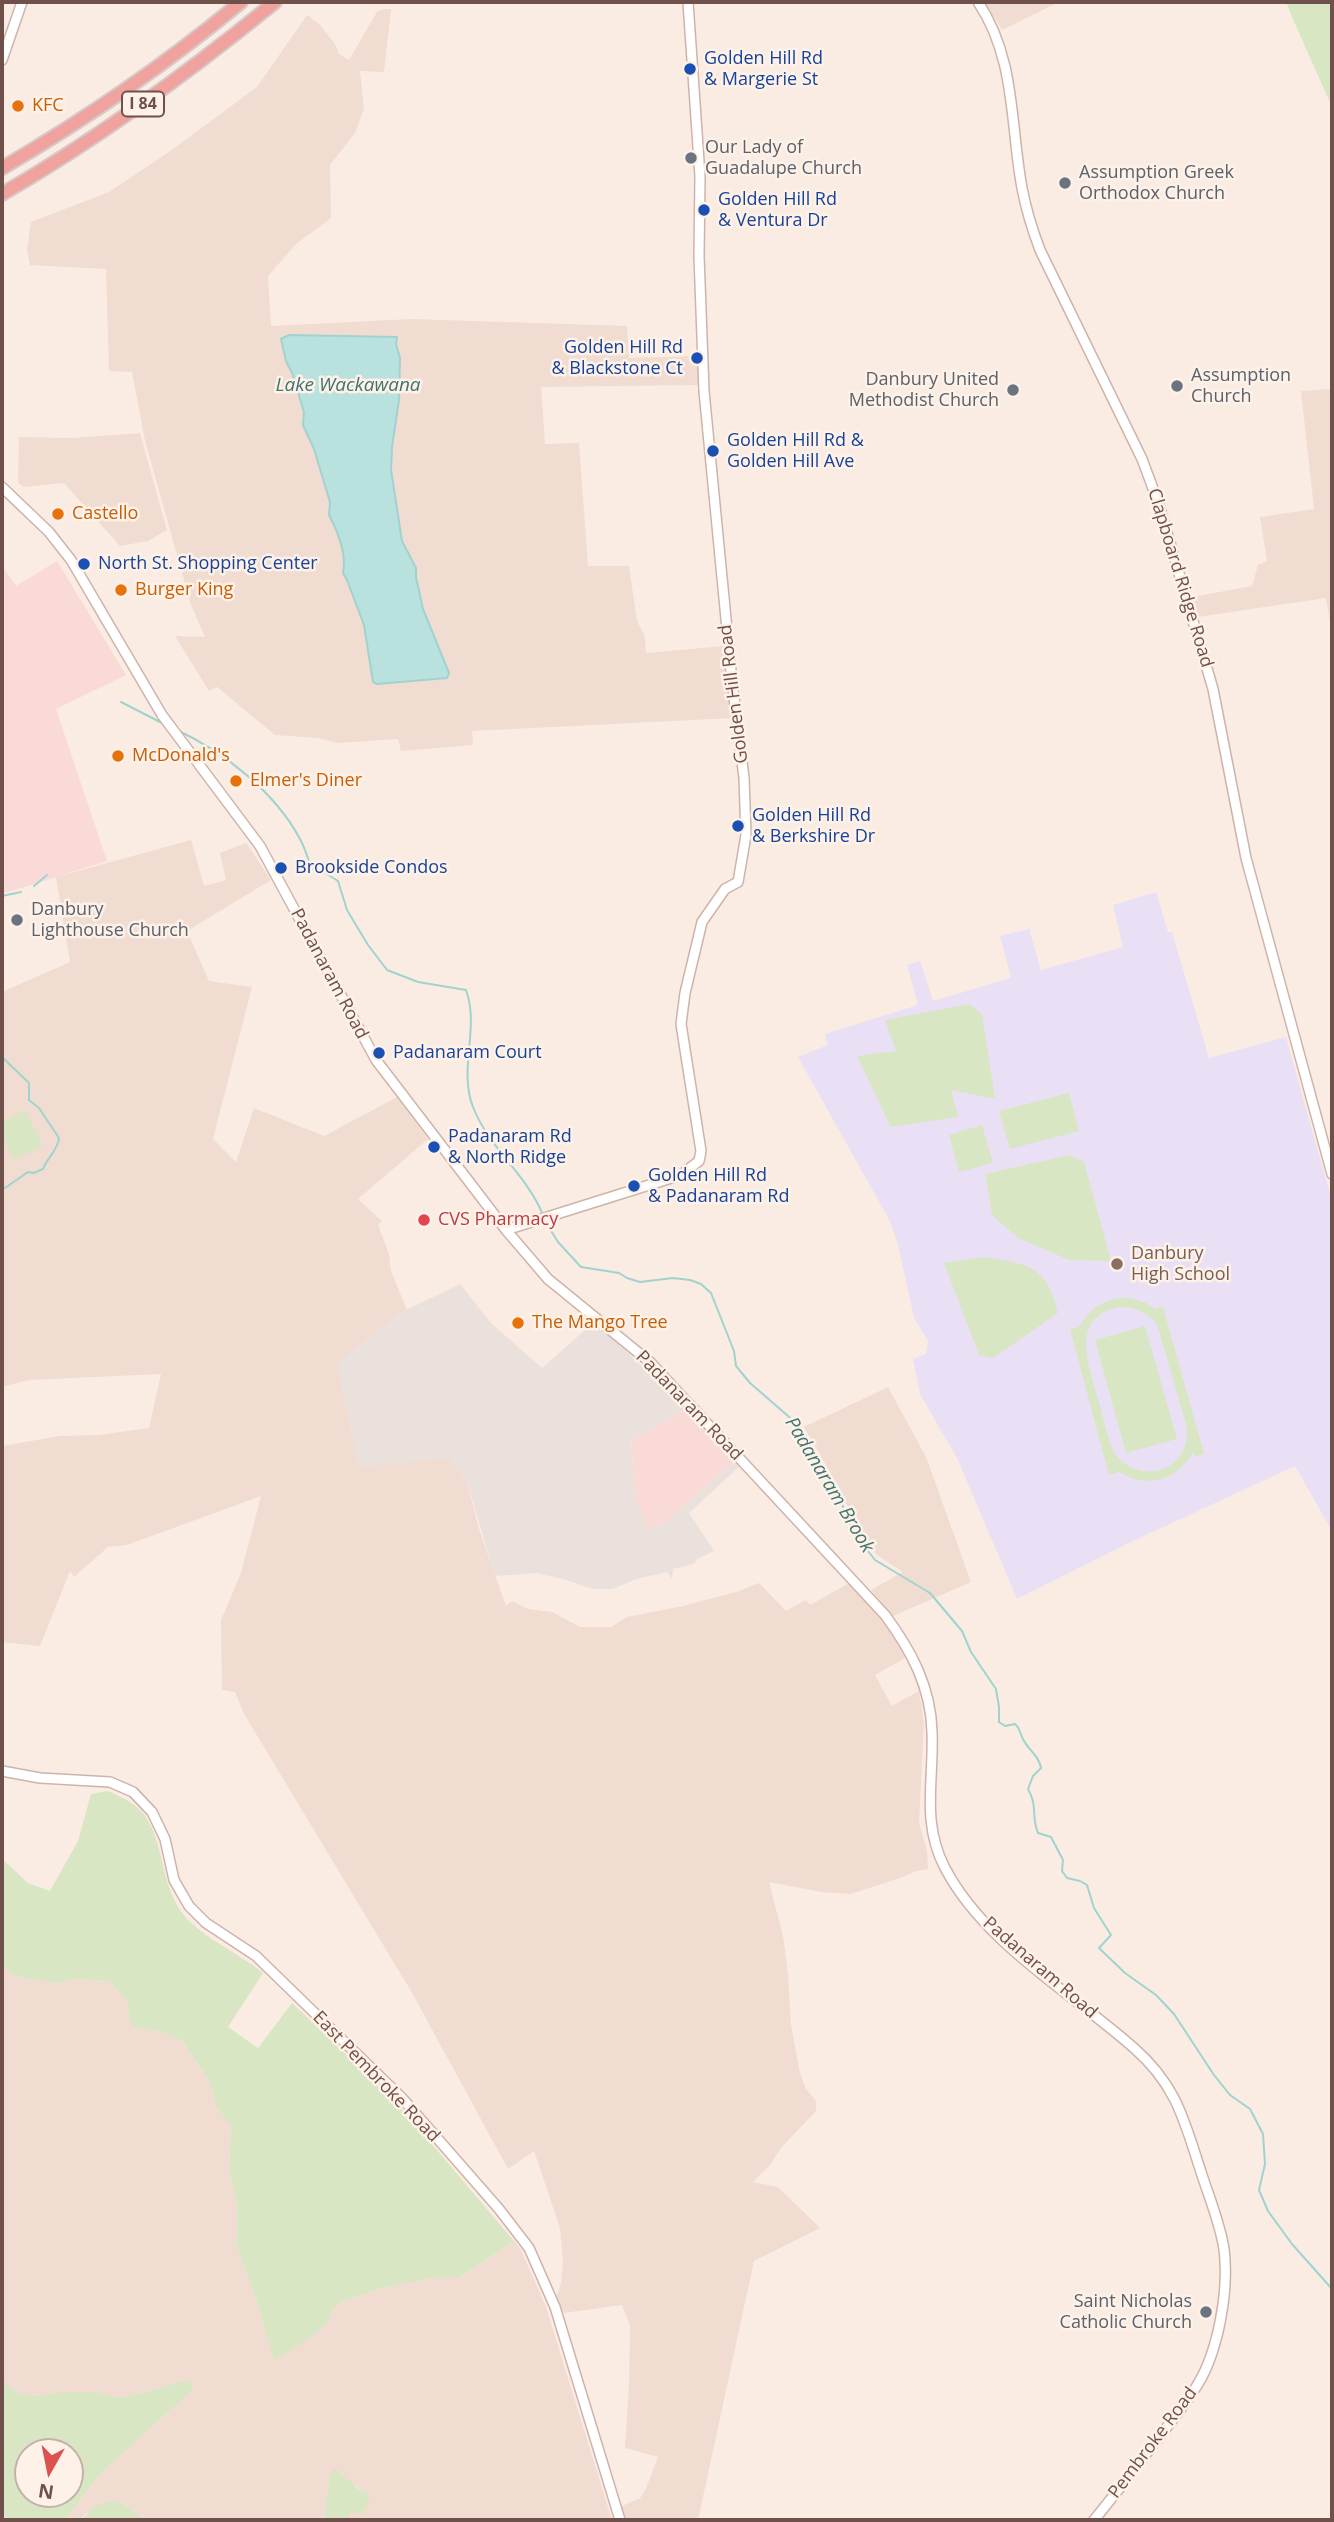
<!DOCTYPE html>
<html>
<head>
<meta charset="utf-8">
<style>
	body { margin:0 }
	#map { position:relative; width:1334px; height:2522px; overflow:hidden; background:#faece3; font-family:"Open Sans",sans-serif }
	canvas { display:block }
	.frame { position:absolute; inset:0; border:4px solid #70504b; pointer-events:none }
	.north { position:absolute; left:14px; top:2438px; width:70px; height:70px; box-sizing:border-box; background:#fdf1e8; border:2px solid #c5b1a9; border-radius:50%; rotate:189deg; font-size:19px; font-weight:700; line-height:28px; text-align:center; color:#70504b }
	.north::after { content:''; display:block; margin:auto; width:24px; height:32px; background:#db5251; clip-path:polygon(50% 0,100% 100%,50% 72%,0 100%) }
</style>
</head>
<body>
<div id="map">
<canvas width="1334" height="2522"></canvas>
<div class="frame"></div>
<div class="north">N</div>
</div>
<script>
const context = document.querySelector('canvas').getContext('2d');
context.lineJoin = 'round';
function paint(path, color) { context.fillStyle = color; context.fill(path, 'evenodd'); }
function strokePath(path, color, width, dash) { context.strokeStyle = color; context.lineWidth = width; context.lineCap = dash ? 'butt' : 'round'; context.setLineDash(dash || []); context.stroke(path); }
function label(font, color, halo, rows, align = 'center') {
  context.font = font + ' "Open Sans",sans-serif'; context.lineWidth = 5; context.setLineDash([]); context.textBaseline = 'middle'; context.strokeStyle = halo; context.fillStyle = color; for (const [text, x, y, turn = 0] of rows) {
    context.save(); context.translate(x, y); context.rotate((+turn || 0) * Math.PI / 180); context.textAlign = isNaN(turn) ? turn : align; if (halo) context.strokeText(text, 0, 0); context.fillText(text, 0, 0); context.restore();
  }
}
const residential = new Path2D(`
	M985 2H1059L1002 30Z
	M383 9H391L384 72 360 71 364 109 355 133 330 165 331 218 296 244 268 276 271 326 411 319 627 326 629 358 698 356 700 385 541 387 545 444 579 443 588 566H629L637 621 645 636 646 653 724 646 733 718 472 731 473 745 401 751 398 739 338 743 318 738 275 735 217 687 209 691 175 636 205 637 191 605 145 441 132 372 109 371 106 269 30 265 27 250 31 222 109 192 169 152 257 87 307 15 320 25 335 44 339 54 349 60 377 12Z
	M1332 389V634L1326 598 1197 617 1192 597 1252 586 1258 565 1267 561 1260 517 1314 509 1301 391Z
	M140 433 167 530 148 541 120 546 64 483 24 487 18 483 19 437 71 438Z
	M191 840 204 886 226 880 220 853 246 843 271 880 187 931 209 981 252 987 213 1139 236 1162 254 1108 324 1136 397 1097 428 1139 358 1199 382 1221 378 1225 389 1254 391 1271 407 1310 398 1314 451 1458 467 1482 479 1529 506 1606 512 1601 528 1609 552 1612 580 1627H611L627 1617 683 1606 736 1592 759 1583 786 1611 806 1600 810 1605 849 1583 880 1617 907 1657 875 1675 892 1706 919 1691 924 1723 919 1822 927 1851 928 1869 916 1871 900 1878 851 1894 821 1892 769 1882 783 1936 788 1974 791 2025 800 2073 806 2089 816 2101V2111L781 2148 770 2165 753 2182 778 2187 820 2228 754 2261 698 2520H625L620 2507 640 2498 645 2491 658 2457 625 2448 629 2385 630 2326 622 2305 564 2313 556 2299 561 2283 563 2262 560 2228 534 2151 508 2169 411 1991 244 1714 235 1692 222 1690 221 1620 241 1573 261 1496 127 1545 108 1547 74 1577 70 1571 40 1646 2 1642V1446L60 1436 99 1435 149 1428 161 1374 29 1380 2 1387V992L70 962 56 877Z
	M888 1387 926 1457 971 1582 893 1616 871 1590 903 1572 877 1555 860 1535 841 1491 804 1427Z
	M2 1963 10 1973 22 1978 61 1983 73 1979 109 1981 126 2000 132 2027 158 2031 183 2041 210 2083 216 2106 231 2127 229 2165 237 2206V2248L258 2304 274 2360 328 2321 333 2309 344 2301 379 2289 430 2278 460 2277 514 2241 521 2250 546 2307 612 2520H349V2513L370 2496 345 2479 341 2472 328 2497 324 2520H145L118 2500 85 2514 81 2520H65L100 2474 194 2389 182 2381 150 2391 117 2398 99 2392H61L35 2396 20 2394 2 2381Z`);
const commercial = new Path2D(`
	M57 561 126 675 56 709 107 861 2 894V566L16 586Z
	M686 1409 736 1460 663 1524 656 1527H646L635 1495 631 1440Z`);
const industrial = new Path2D(`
	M460 1284 491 1323 542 1368 595 1321 686 1409 631 1440 635 1495 646 1527H656L663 1524 736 1460 741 1465 689 1513 714 1551 697 1559 694 1564 673 1569 672 1579 667 1572 636 1579 613 1589H592L563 1579 538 1573 495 1576 467 1482 451 1458 358 1467 337 1363 398 1314Z`);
const education = new Path2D(`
	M1156 892 1168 932H1172L1209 1058 1286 1037 1332 1201V1531L1295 1466 1131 1542 1017 1599 958 1460 920 1394 913 1359 926 1354 928 1341 914 1318 898 1245 891 1223 798 1057 828 1045 825 1034 918 1005 907 965 920 961 933 1001 1011 978 1000 936 1029 929 1041 970 1123 947 1113 905Z`);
const green = new Path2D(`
	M1286 2H1332V107L1292 17Z
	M969 1004 982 1014 995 1099 951 1090 958 1117 891 1127 857 1056 896 1051 885 1020Z
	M1069 1093 1079 1131 1010 1149 999 1111Z
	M25 1110 43 1146 14 1160 2 1135V1122Z
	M982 1125 993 1163 959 1172 949 1135Z
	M1069 1155 1084 1162 1111 1261 1069 1260 1018 1238 992 1215 985 1174Z
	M984 1257C1028 1264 1047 1265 1058 1313L993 1358 979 1355 944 1263Z
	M1130 1298 1146 1303 1155 1309 1163 1307 1204 1454 1195 1456 1193 1452C1177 1481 1147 1489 1119 1472L1109 1475 1070 1329 1079 1327C1090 1307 1107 1297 1130 1298ZM1120 1307C1135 1307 1147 1312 1157 1324L1186 1424C1194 1468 1143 1489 1115 1454 1107 1439 1104 1419 1099 1402 1090 1368 1067 1316 1120 1307Z
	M1145 1326 1177 1439 1126 1453 1095 1340Z
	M108 1791C122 1797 139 1805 147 1819 165 1849 161 1887 184 1915 204 1939 239 1953 263 1973L228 2027 258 2048 292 2003 397 2103 514 2241 460 2277 430 2278 379 2289 344 2301 333 2309 328 2321 310 2338 274 2361 258 2304 237 2248V2206L229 2165 231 2127 216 2106 210 2083 183 2041 158 2031 132 2027 126 2000 109 1981 73 1979 61 1983 22 1978 10 1973 2 1963V1859L28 1883 50 1891 78 1841 91 1794Z
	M2 2381 20 2394 35 2396 61 2392H99L117 2398 150 2391 182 2381 191 2383 194 2389 100 2474 65 2520H2ZM28 2452H70V2494H28Z
	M335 2468 357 2488 370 2495 367 2506 360 2515 353 2511 349 2513V2520H324L330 2476Z
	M118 2500 145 2520H81L97 2505Z`);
const water = new Path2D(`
	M289 335 397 337 396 344 400 358 399 400 392 447 391 470 402 541 416 568V577L423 609 449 673 447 678 377 684 373 682 364 625 347 580 343 573C347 554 338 532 329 515L330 502 314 449 303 425 304 412 292 373 286 361 281 339Z`);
const stream = new Path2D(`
	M121 702 162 723
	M177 730C224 752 275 792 300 839 305 848 308 859 312 869L325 873 338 881 347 910 368 945 387 970 418 982 466 990C480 1028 458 1069 473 1107 489 1148 527 1175 543 1215
	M34 886 47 875
	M2 896 21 892
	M2 1057 29 1083V1100L39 1108 59 1138C58 1150 47 1158 43 1169L34 1173 28 1172 2 1190
	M545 1221 558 1242 581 1267 619 1273 627 1278 640 1282 673 1278 690 1280 701 1284 711 1293 734 1351 736 1366 750 1383 795 1422 840 1495 846 1518 858 1538 875 1560 930 1593 962 1631 971 1652 996 1689 999 1707V1722L1005 1726 1015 1724C1021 1729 1019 1732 1023 1739 1028 1750 1039 1755 1041 1768L1033 1776 1028 1789C1038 1806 1031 1817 1038 1833L1051 1837 1063 1860 1062 1871 1067 1878 1080 1881 1087 1885 1094 1908 1111 1935 1099 1948 1125 1973 1156 1995 1174 2014 1214 2075 1230 2095 1250 2109 1263 2134 1265 2164 1259 2190 1268 2211 1292 2244 1332 2289`);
const secondary = new Path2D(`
	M978 2C1016 59 1010 123 1022 188 1026 209 1032 229 1040 250L1142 459 1158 502 1213 689 1246 858 1332 1174
	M2 60 22 2
	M2 487 49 532 71 560 162 715 260 846 376 1060 506 1230 548 1279 651 1363 885 1615C911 1650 931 1687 932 1732 934 1781 921 1822 945 1868 984 1943 1072 1993 1134 2048 1177 2086 1184 2120 1201 2172 1209 2197 1220 2223 1224 2249 1229 2289 1219 2349 1198 2384 1187 2402 1173 2419 1160 2436 1138 2464 1117 2492 1094 2520
	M506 1230 681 1175 699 1161 701 1151 681 1024 685 993 702 922 725 889 738 882 746 835 744 778 732 681 704 391 699 256 700 176 688 2
	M2 1771 40 1778 110 1782 133 1792 152 1812 165 1839 174 1880 189 1906 206 1923 256 1956 402 2098 499 2209 529 2248 555 2307 620 2520`);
const highway = new Path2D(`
	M2 168C86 119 166 64 241 2
	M2 194C99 138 188 73 275 2`);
const markers = [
	[690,69,7,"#1a4fb4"],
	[18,106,7,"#e8710a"],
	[691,158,7,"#6b7280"],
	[1065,183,7,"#6b7280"],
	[704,210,7,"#1a4fb4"],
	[697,358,7,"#1a4fb4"],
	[1177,386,7,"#6b7280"],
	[1013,390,7,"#6b7280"],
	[713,451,7,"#1a4fb4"],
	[58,514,7,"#e8710a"],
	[84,564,7,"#1a4fb4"],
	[121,590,7,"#e8710a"],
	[118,756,7,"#e8710a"],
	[236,781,7,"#e8710a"],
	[738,826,7,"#1a4fb4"],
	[281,868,7,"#1a4fb4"],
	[17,920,7,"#6b7280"],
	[379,1053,7,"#1a4fb4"],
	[434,1147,7,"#1a4fb4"],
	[634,1186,7,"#1a4fb4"],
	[424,1220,7,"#e0444e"],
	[1117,1264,7,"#8d6e63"],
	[518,1323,7,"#e8710a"],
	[1206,2312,7,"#6b7280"]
];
const shields = [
	[143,104,42]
];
const shieldNames = [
	["I 84",143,104]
];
const transitNames = [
	["Golden Hill Rd",704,59],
	["& Margerie St",704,80],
	["Golden Hill Rd",718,200],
	["& Ventura Dr",718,221],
	["Golden Hill Rd",683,348,"right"],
	["& Blackstone Ct",683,369,"right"],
	["Golden Hill Rd &",727,441],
	["Golden Hill Ave",727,462],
	["North St. Shopping Center",98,564],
	["Golden Hill Rd",752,816],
	["& Berkshire Dr",752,837],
	["Brookside Condos",295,868],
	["Padanaram Court",393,1053],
	["Padanaram Rd",448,1137],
	["& North Ridge",448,1158],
	["Golden Hill Rd",648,1176],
	["& Padanaram Rd",648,1197]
];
const foodNames = [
	["KFC",32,106],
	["Castello",72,514],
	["Burger King",135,590],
	["McDonald's",132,756],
	["Elmer's Diner",250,781],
	["The Mango Tree",532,1323]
];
const worshipNames = [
	["Our Lady of",705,148],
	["Guadalupe Church",705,169],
	["Assumption Greek",1079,173],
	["Orthodox Church",1079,194],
	["Assumption",1191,376],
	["Church",1191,397],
	["Danbury United",999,380,"right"],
	["Methodist Church",999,401,"right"],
	["Danbury",31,910],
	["Lighthouse Church",31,931],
	["Saint Nicholas",1192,2302,"right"],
	["Catholic Church",1192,2323,"right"]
];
const streetNames = [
	["Clapboard Ridge Road",1180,578,73],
	["Golden Hill Road",734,694,-97],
	["Padanaram Road",329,974,62],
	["Padanaram Road",689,1406,46],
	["Padanaram Road",1040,1968,41],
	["East Pembroke Road",376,2077,46],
	["Pembroke Road",1153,2443,-53]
];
const healthNames = [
	["CVS Pharmacy",438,1220]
];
const educationNames = [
	["Danbury",1131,1254],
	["High School",1131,1275]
];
const waterNames = [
	["Lake Wackawana",348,386],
	["Padanaram Brook",829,1485,59]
];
paint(residential, '#f1dcd2');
paint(commercial, '#fadad7');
paint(industrial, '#eae1dd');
paint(education, '#e9e0f6');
paint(green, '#d8e6c3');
paint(water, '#b9e2df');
strokePath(water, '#a0d3d0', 2);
strokePath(stream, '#a0d3d0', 2);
strokePath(secondary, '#cfb3ab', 12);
strokePath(highway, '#d4cac9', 16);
strokePath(secondary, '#fff', 9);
strokePath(highway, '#f0a29e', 12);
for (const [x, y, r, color] of markers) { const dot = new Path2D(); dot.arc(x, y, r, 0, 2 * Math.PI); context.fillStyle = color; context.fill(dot); strokePath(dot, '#fdf1e8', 2.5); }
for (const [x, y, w] of shields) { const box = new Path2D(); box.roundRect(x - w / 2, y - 12.5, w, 25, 5); context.fillStyle = '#fdf1e8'; context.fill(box); strokePath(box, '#70504b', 2); }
label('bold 16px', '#70504b', null, shieldNames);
label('18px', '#164399', '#fdf1e8', transitNames, 'left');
label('18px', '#c56008', '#fdf1e8', foodNames, 'left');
label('18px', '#5b616d', '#fdf1e8', worshipNames, 'left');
label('18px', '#70504b', '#fdf1e8', streetNames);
label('18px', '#be3a42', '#fdf1e8', healthNames, 'left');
label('18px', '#785e54', '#fdf1e8', educationNames, 'left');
label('italic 19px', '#407572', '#fdf1e8', waterNames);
</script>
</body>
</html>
